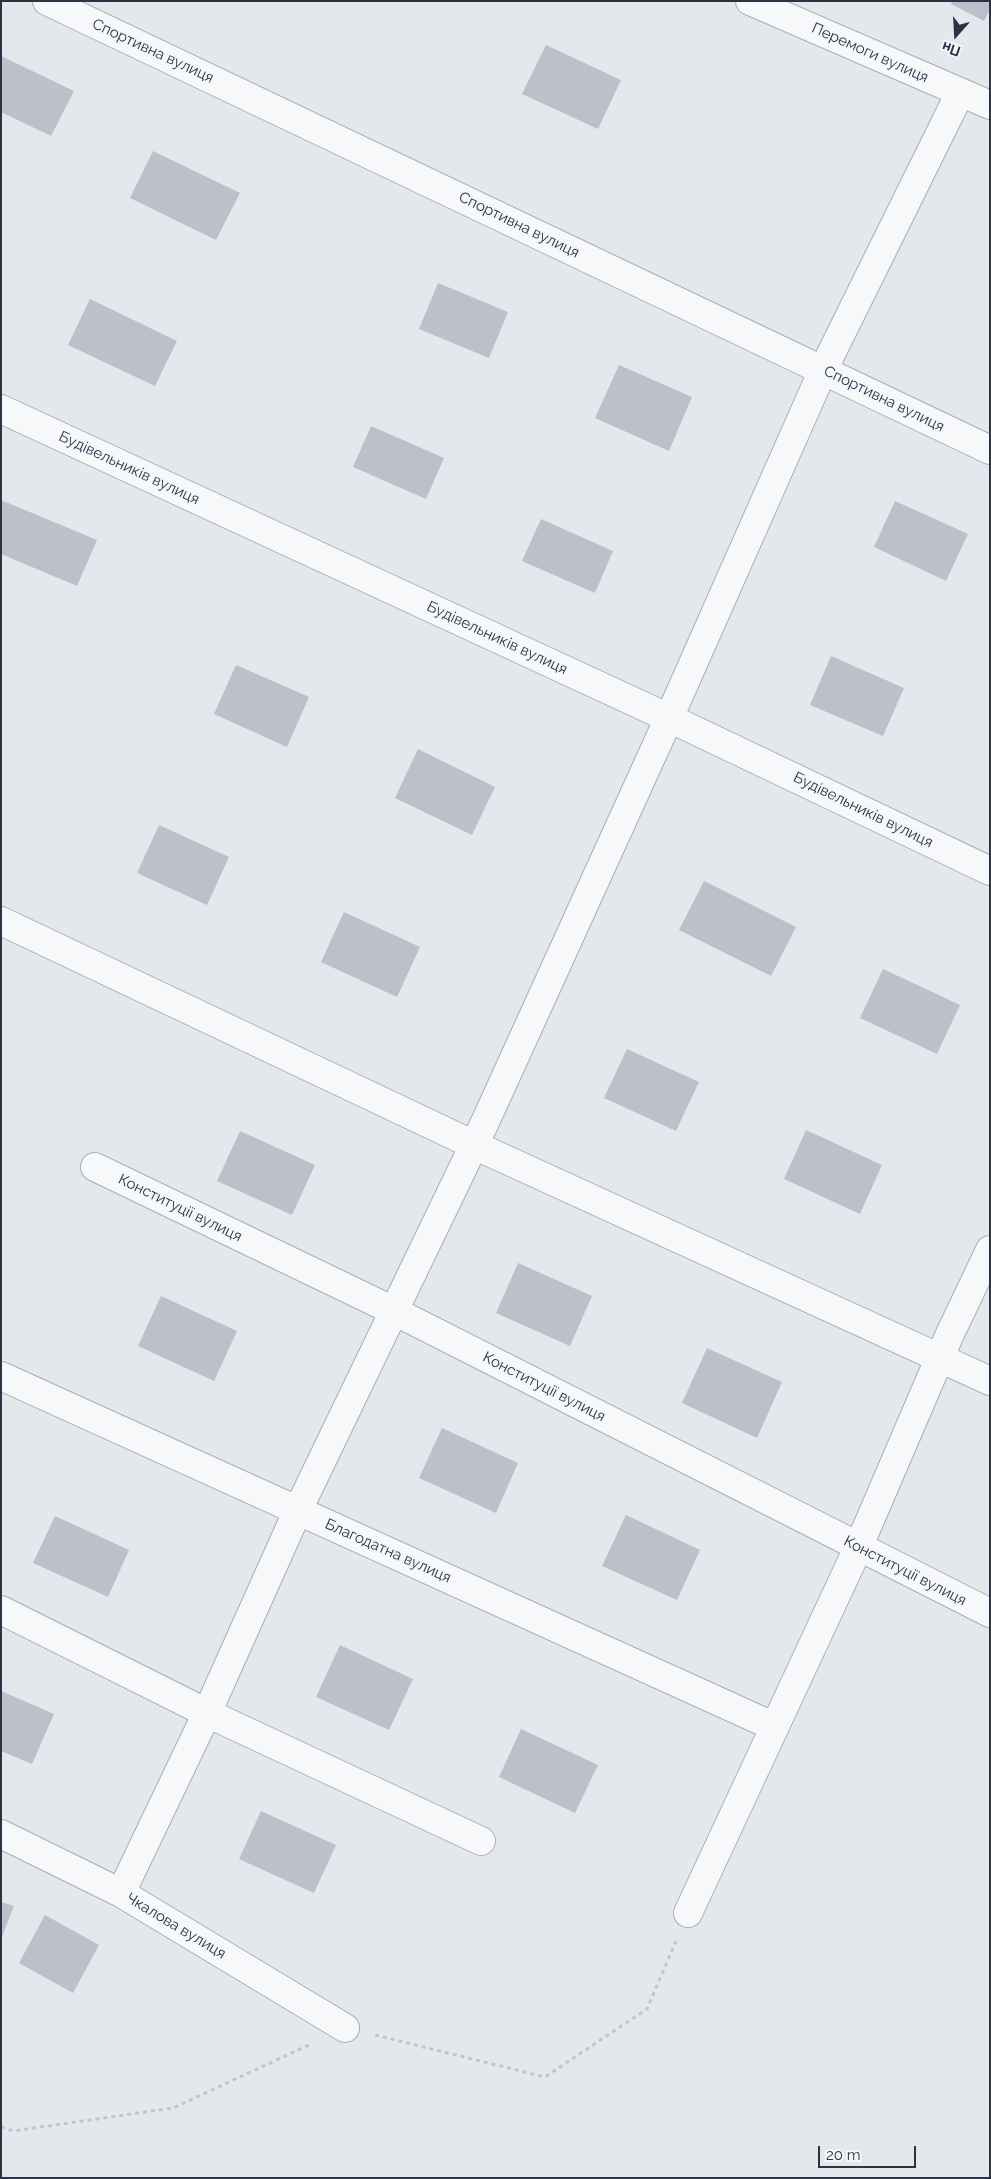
<!DOCTYPE html>
<html>
<head>
<meta charset="utf-8">
<style>
	body { margin:0 }
	#map { position:relative; width:991px; height:2179px; overflow:hidden; background:#e4e7ec; font-family:Raleway,sans-serif }
	canvas { display:block }
	.frame { position:absolute; inset:0; border:2px solid #2b3445; pointer-events:none }
	.north { position:absolute; left:931px; top:10px; width:50px; height:50px; -webkit-text-stroke:4px #f4f6f9; paint-order:stroke; rotate:199deg; font-size:14px; font-weight:700; line-height:20px; text-align:center; color:#2b3445 }
	.north::after { content:''; display:block; margin:auto; width:18px; height:22px; background:#2b3445; clip-path:polygon(50% 0,100% 100%,50% 72%,0 100%) }
	.scale { position:absolute; left:818px; top:2146px; width:98px; height:22px; box-sizing:border-box; border:2px solid #2b3445; border-top:0; padding-left:6px; font-size:15px; line-height:18px; white-space:nowrap; color:#2b3445; -webkit-text-stroke:4px #f4f6f9; paint-order:stroke }
</style>
</head>
<body>
<div id="map">
<canvas width="991" height="2179"></canvas>
<div class="frame"></div>
<div class="north">Пн</div>
<div class="scale">20 m</div>
</div>
<script>
const context = document.querySelector('canvas').getContext('2d');
context.lineJoin = 'round';
function paint(path, color) { context.fillStyle = color; context.fill(path, 'evenodd'); }
function strokePath(path, color, width, dash) { context.strokeStyle = color; context.lineWidth = width; context.lineCap = dash ? 'butt' : 'round'; context.setLineDash(dash || []); context.stroke(path); }
function label(font, color, halo, rows, align = 'center') {
  context.font = font + ' Raleway,sans-serif'; context.lineWidth = 4; context.setLineDash([]); context.textBaseline = 'middle'; context.strokeStyle = halo; context.fillStyle = color; for (const [text, x, y, turn = 0] of rows) {
    context.save(); context.translate(x, y); context.rotate((+turn || 0) * Math.PI / 180); context.textAlign = isNaN(turn) ? turn : align; if (halo) context.strokeText(text, 0, 0); context.fillText(text, 0, 0); context.restore();
  }
}
const building = new Path2D(`
	M952 1H990V9L984 21 951 4Z
	M546 45 621 80 598 129 522 94Z
	M1 56 74 91 51 136 1 112Z
	M153 151 240 193 216 240 130 198Z
	M438 283 508 312 489 358 419 329Z
	M90 299 177 341 155 386 68 345Z
	M619 365 692 397 669 451 595 418Z
	M371 426 444 458 426 499 353 467Z
	M1 500 97 540 77 586 1 554Z
	M895 501 968 534 946 581 874 547Z
	M541 519 613 551 595 593 522 561Z
	M831 656 904 688 883 736 810 705Z
	M236 665 309 697 287 747 214 714Z
	M418 749 495 787 472 835 395 798Z
	M159 825 229 857 207 905 137 873Z
	M704 881 796 927 771 976 679 930Z
	M344 912 420 947 397 997 321 962Z
	M883 969 960 1005 937 1054 860 1018Z
	M627 1049 699 1082 676 1131 604 1098Z
	M806 1130 882 1165 860 1214 784 1179Z
	M240 1131 315 1165 292 1215 217 1181Z
	M518 1263 592 1296 570 1346 496 1313Z
	M161 1296 237 1331 214 1381 138 1346Z
	M707 1348 782 1382 757 1438 682 1403Z
	M442 1428 518 1463 496 1513 419 1478Z
	M626 1515 700 1550 677 1600 602 1566Z
	M55 1516 129 1550 108 1597 33 1563Z
	M340 1645 413 1679 389 1730 316 1697Z
	M1 1691 54 1714 32 1764 1 1751Z
	M521 1729 598 1765 575 1813 499 1777Z
	M261 1811 336 1845 314 1893 239 1859Z
	M1 1902 14 1906 1 1939Z
	M45 1915 99 1945 73 1993 19 1963Z`);
const path = new Path2D(`
	M375 2035 545 2077 647 2009 676 1941
	M1 2127 13 2131 173 2108 311 2044`);
const minor = new Path2D(`
	M47 1 990 450
	M750 1 990 105
	M1 409 669 718 990 871
	M1 921 474 1145 990 1381
	M95 1167 394 1311 990 1613
	M1 1376 775 1727
	M1 1610 207 1713 481 1841
	M1 1834 121 1893 345 2028
	M121 1893 207 1713 298 1510 486 1120 669 718 823 370 960 93
	M688 1913 858 1548 949 1336 990 1250`);
const streetNames = [
	["Спортивна вулиця",153,51,25],
	["Перемоги вулиця",870,53,24],
	["Спортивна вулиця",519,225,26],
	["Спортивна вулиця",884,399,26],
	["Будівельників вулиця",129,468,25],
	["Будівельників вулиця",497,638,25],
	["Будівельників вулиця",863,810,26],
	["Конституції вулиця",180,1208,26],
	["Конституції вулиця",544,1387,27],
	["Благодатна вулиця",388,1551,24],
	["Конституції вулиця",905,1571,27],
	["Чкалова вулиця",176,1926,31]
];
paint(building, '#bbc0ca');
strokePath(minor, '#a9aeb7', 30);
strokePath(path, '#c2c5cb', 3, [4, 4]);
strokePath(minor, '#f7f8fa', 28);
label('15px', '#2b3445', '#f4f6f9', streetNames);
</script>
</body>
</html>
